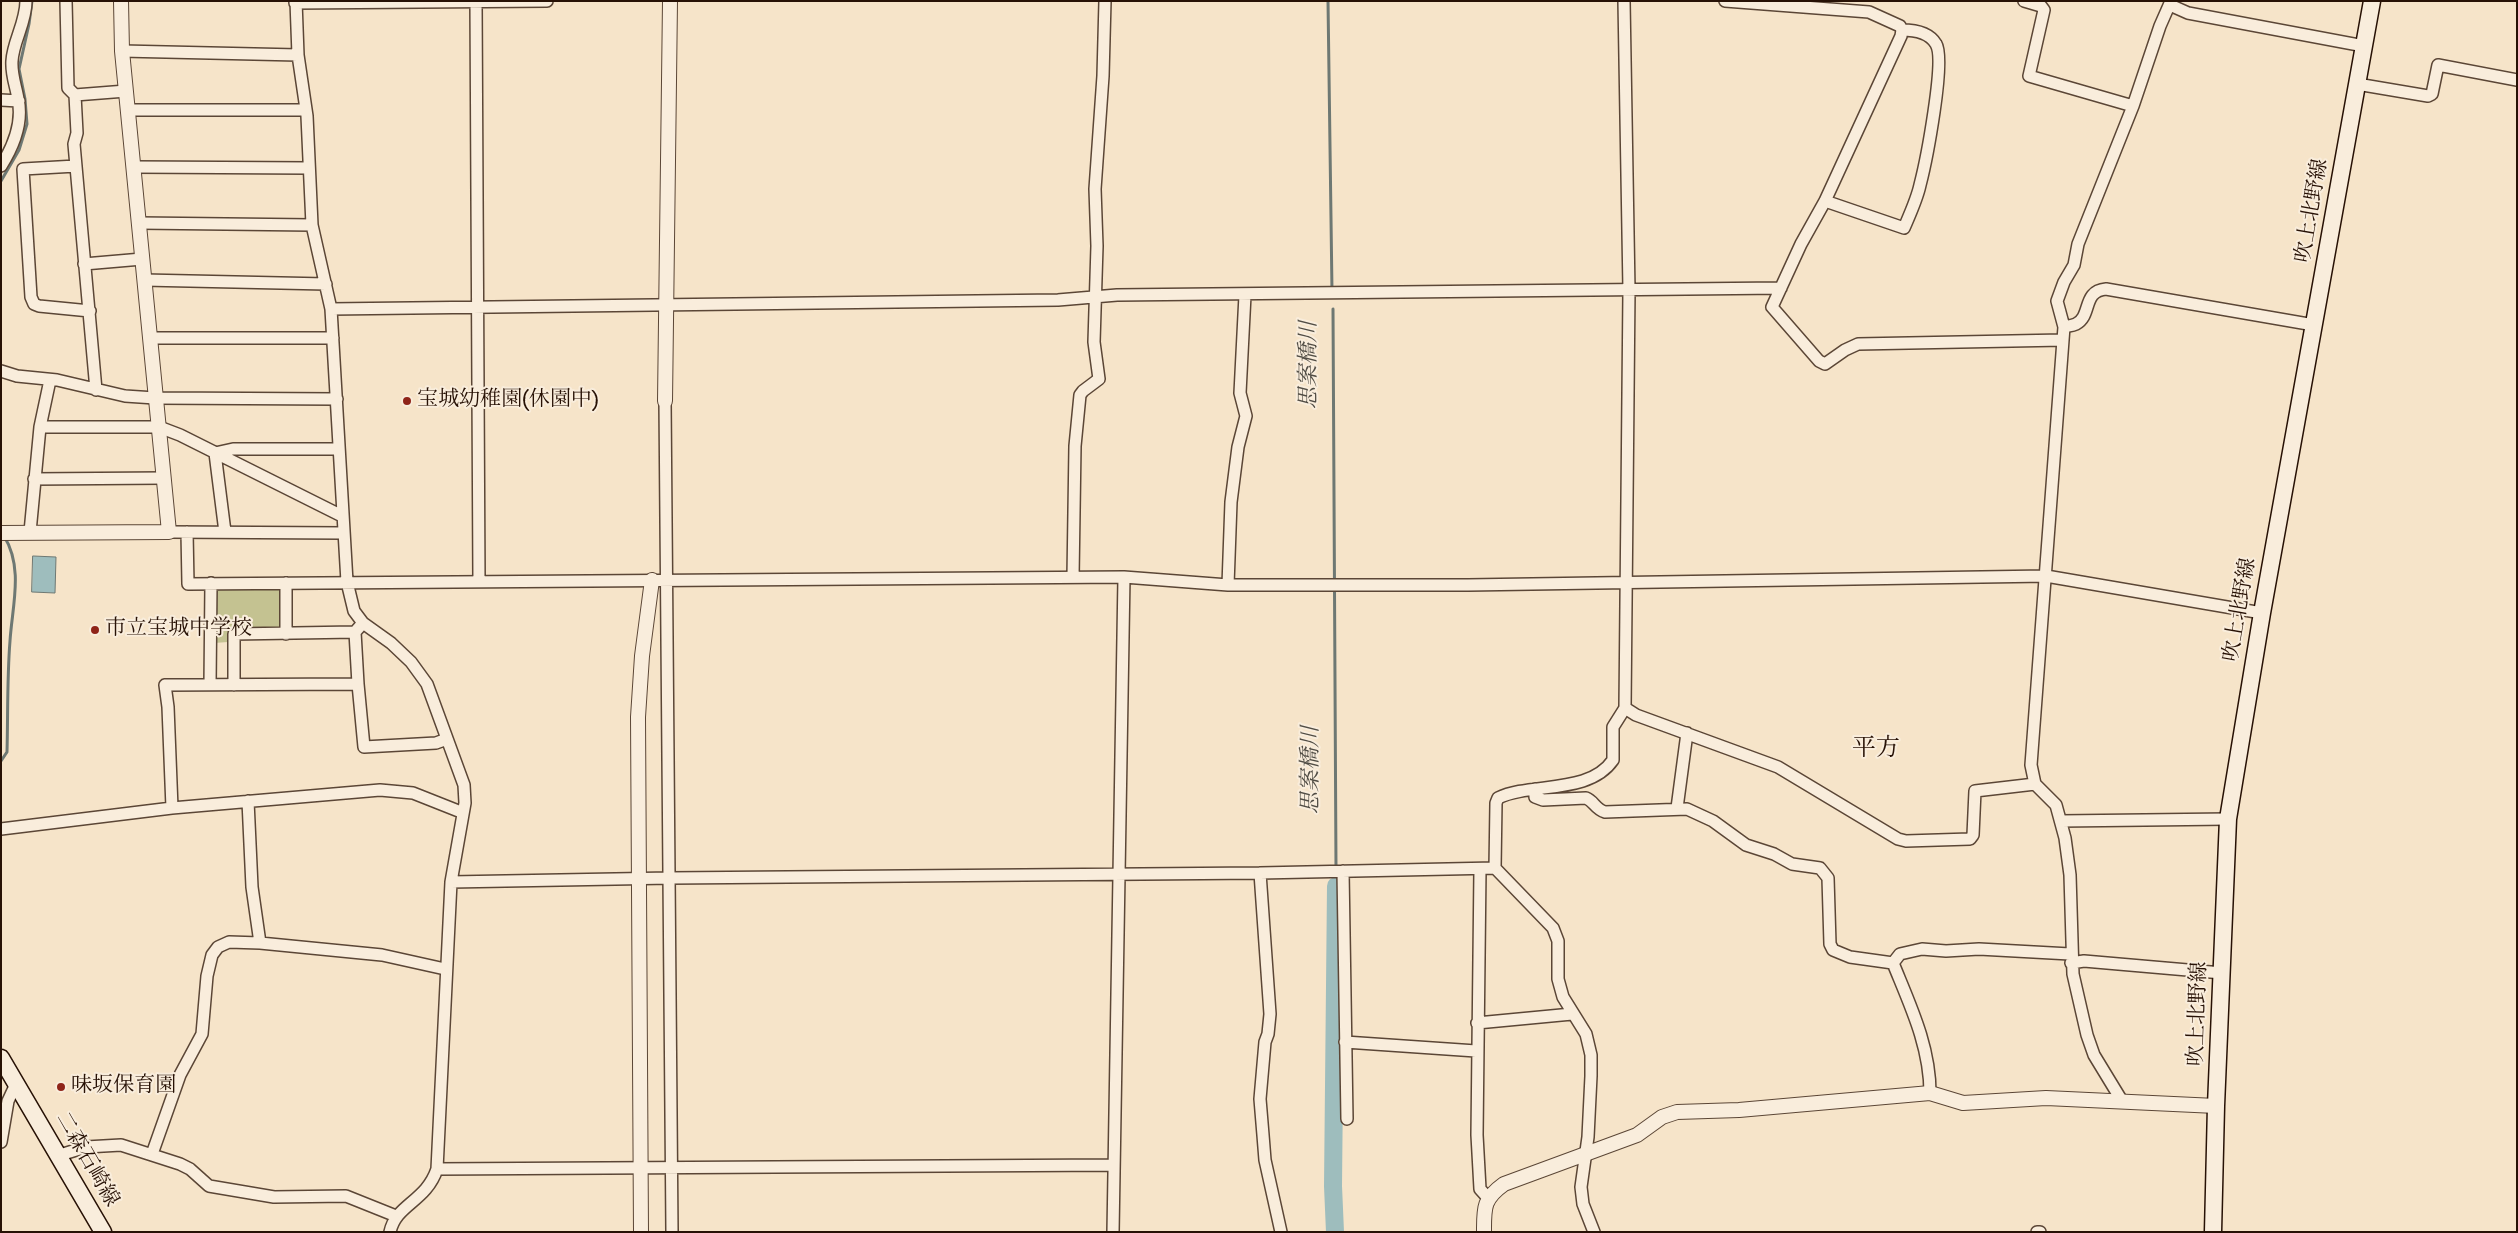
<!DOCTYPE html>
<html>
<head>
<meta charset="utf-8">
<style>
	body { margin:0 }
	#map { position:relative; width:2518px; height:1233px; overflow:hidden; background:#f6e4c9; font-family:"IM FELL DW Pica",serif }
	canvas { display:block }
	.frame { position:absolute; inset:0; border:2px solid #271105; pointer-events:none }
</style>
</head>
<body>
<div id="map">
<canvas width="2518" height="1233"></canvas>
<div class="frame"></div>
</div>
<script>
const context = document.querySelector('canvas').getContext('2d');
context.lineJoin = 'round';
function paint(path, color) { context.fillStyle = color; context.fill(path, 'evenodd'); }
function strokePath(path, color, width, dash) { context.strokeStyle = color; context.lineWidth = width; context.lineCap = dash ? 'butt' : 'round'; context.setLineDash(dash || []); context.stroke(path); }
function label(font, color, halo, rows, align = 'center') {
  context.font = font + ' "IM FELL DW Pica","Noto Serif JP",serif'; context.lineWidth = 4; context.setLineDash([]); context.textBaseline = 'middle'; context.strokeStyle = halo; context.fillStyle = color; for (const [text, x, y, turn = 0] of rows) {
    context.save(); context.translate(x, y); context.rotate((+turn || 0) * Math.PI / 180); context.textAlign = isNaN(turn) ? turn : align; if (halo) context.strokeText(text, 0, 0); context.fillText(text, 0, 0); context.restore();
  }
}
const green = new Path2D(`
	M278 586 283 591 282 626 280 629H229L228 642 214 643V587Z`);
const water = new Path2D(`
	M33 556 56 557 55 593 32 592Z`);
const stream = new Path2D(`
	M1328 1 1332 291
	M1 181 19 150 27 124 25 99 19 69 29 24 32 1
	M1333 309 1336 868
	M1 761 7 752C8 715 7 678 10 641 12 607 24 568 4 536
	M1336 875V886`);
const river = new Path2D(`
	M1335 1232 1333 1186 1336 886`);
const minor = new Path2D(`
	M66 1 68 88 75 95 126 91
	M296 1 298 55 307 116 312 225 331 309 347 582 354 611 363 623 391 643 411 662 427 684 464 785 465 803 451 882 437 1169C426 1202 396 1204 390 1232
	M476 1 479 581
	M1725 1 1869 12 1900 26 1902 30C1915 30 1929 32 1936 44 1946 60 1926 162 1920 185 1917 199 1910 214 1904 228L1825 201
	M2024 1 2041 6 2044 10 2029 76 2133 106
	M295 3 547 1
	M2170 5 2188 13 2364 46
	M1902 30 1901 36 1825 201 1801 244 1772 307 1819 361 1825 364 1845 350 1858 344 2063 340
	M122 51 298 55
	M2357 84 2428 96 2432 94 2438 65 2517 80
	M75 95 77 133 74 144 96 390
	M1 100 19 101
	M128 110H306
	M1 166C13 147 23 122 18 99 16 86 11 75 12 61 13 41 26 23 26 1
	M76 166 23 169 31 297 34 304 39 306 90 311
	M134 167 309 168
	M139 223 312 225
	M84 264 142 259
	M144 280 326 284
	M331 309 1058 300 1117 295 1781 288
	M2064 327C2067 326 2072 326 2076 324 2092 316 2082 291 2106 289L2314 325
	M150 338H333
	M1 371 17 376 57 380 125 396 155 398 337 399
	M50 380 40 427H159L180 435 342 516
	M665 401 672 1232
	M34 479 164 478
	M30 532 40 427
	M169 532 343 533
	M187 532 188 584 1124 577 1228 585H1468L2046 576 2262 613
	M225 532 215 453 233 449H339
	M1073 577 1075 446 1080 395 1083 391 1099 379 1094 342 1097 246 1095 189 1103 76 1105 1
	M1228 585 1231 502 1238 447 1246 416 1240 393 1245 295
	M286 634V583
	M358 684 364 747 436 743 447 739
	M210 685 211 583
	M234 685V634L355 632
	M1625 708 1636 715 1778 767 1898 839 1906 841 1970 839 1973 835 1975 791 2035 784
	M1535 789V797L1543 800 1586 798C1594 801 1595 809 1605 812L1687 809 1713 821 1746 845 1774 854 1792 864 1820 868 1828 878 1830 944 1833 950 1850 957 1893 963
	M248 801 252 887 260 943
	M172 808 168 707 165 685 358 684 355 632 363 623
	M1677 808 1687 733
	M2061 821 2228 819
	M1 829 172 808 380 790 413 793 461 812
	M1480 869 1477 1135 1480 1189 1489 1199
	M1343 871 1347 1119
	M1260 873 1270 1014 1268 1034 1265 1042 1260 1099 1263 1135 1265 1160 1281 1232
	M451 882 670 878 1260 873 1495 868
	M1893 963 1900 954 1922 949 1946 951 1979 949 2070 954
	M1893 963C1910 1005 1930 1046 1930 1093
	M2071 963 2084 961 2222 973
	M1477 1023 1572 1014
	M1345 1042 1476 1051
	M2122 1101 2094 1055 2087 1035 2073 974 2070 875 2065 838 2056 805 2035 784 2031 765 2063 340 2064 327 2057 301 2064 282 2074 265 2078 244 2133 106 2160 26 2171 1
	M1 1142 8 1101 16 1084
	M152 1154 180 1075 202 1034 207 976 212 955 218 947 229 942 260 943 382 955 445 969
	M60 1155 86 1147 121 1145 180 1164 190 1169 209 1186 274 1197 346 1196 396 1216
	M437 1169 1114 1165
	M1113 1232 1124 577
	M1594 1232 1583 1204 1581 1187 1588 1137 1591 1076V1055L1586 1034 1563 997 1558 979V941L1553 928 1495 868 1496 803 1498 798C1531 782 1589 795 1613 760V727L1625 708 1629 290 1624 1
	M2037 1232H2040`);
const tertiary = new Path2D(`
	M665 401 670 1
	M1 533 169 532 122 51 121 1
	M641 1232 638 717 642 656 652 580
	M1484 1232C1484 1208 1483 1199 1504 1184L1637 1135 1662 1117 1677 1112 1739 1110 1930 1093 1963 1103 2046 1098 2216 1106`);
const secondary = new Path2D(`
	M1 1058 103 1232
	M2213 1232 2216 1106 2228 819 2262 613 2372 1`);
const markers = [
	[407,401,5,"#8f2418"],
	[95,630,5,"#8f2418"],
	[61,1087,5,"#8f2418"]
];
const streetNames = [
	["吹上北野線",2313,211,-80],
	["吹上北野線",2241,610,-80],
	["吹上北野線",2199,1014,-88],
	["二森石崎線",86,1160,60]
];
const poiNames = [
	["宝城幼稚園(休園中)",417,401],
	["市立宝城中学校",105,630],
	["味坂保育園",71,1087]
];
const waterNames = [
	["思案橋川",1310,365,-90],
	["思案橋川",1312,770,-90]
];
const quarterNames = [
	["平方",1876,750]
];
paint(green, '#c4c291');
paint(water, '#9ebdbd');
strokePath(water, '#6e7873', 1);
strokePath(stream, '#6e7873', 3);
strokePath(river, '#9ebdbd', 18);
strokePath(minor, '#5b4636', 14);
strokePath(tertiary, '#5b4636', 16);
strokePath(secondary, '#271105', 19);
strokePath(minor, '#f9eddc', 11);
strokePath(tertiary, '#f9eddc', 14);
strokePath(secondary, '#f9eddc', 16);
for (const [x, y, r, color] of markers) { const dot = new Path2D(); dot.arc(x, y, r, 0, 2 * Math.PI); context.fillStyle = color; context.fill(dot); strokePath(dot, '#f9eddc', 2); }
label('21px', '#271105', '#f9eddc', streetNames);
label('21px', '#271105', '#f9eddc', poiNames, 'left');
label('italic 22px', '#514d45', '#f9eddc', waterNames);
label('24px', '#271105', '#f9eddc', quarterNames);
</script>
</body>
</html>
